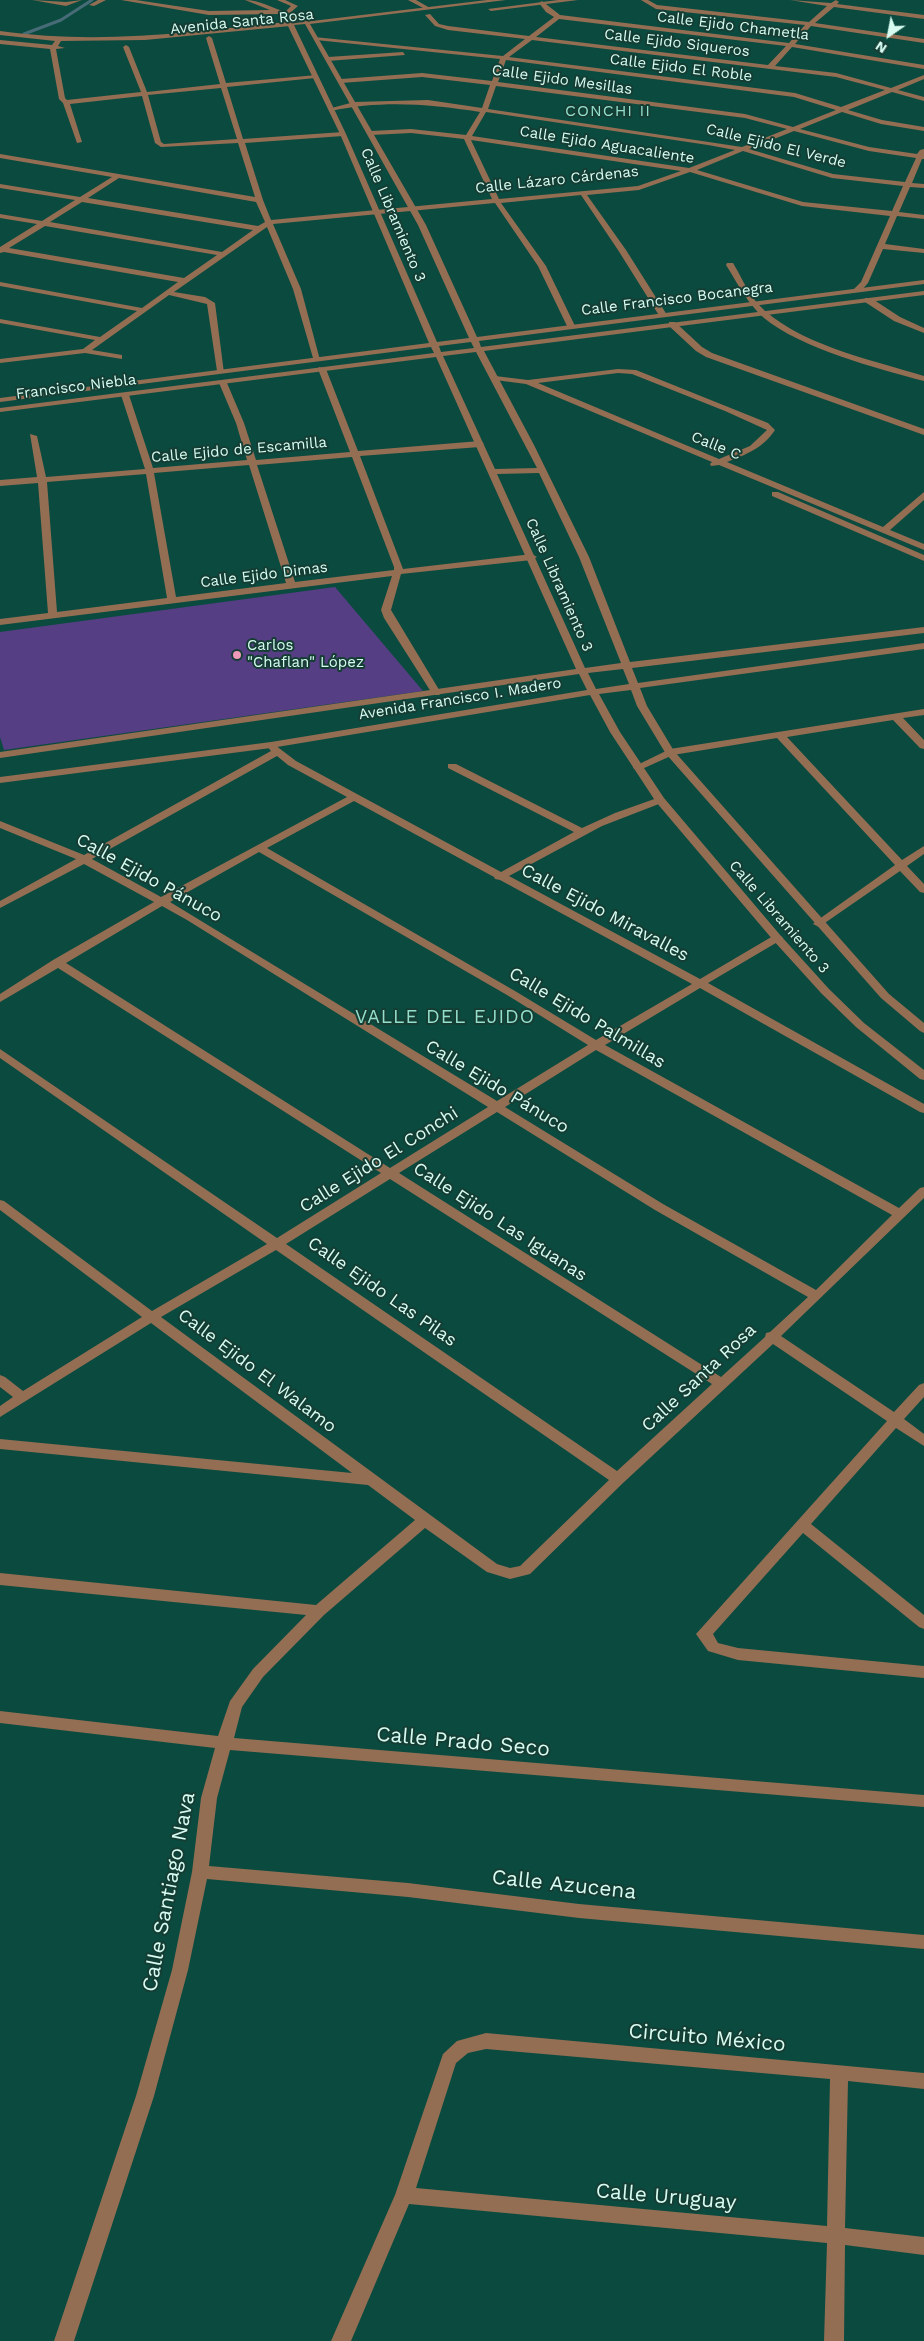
<!DOCTYPE html>
<html>
<head>
<meta charset="utf-8">
<style>
	body { margin:0 }
	#map { position:relative; width:924px; height:2341px; overflow:hidden; background:#0b4a3f; font-family:"Work Sans",sans-serif }
	canvas { display:block }
	.north { position:absolute; left:864px; top:10px; width:50px; height:50px; -webkit-text-stroke:4px #153d34; paint-order:stroke; rotate:213deg; font-size:14px; font-weight:700; line-height:20px; text-align:center; color:#d7fcf1 }
	.north::after { content:''; display:block; margin:auto; width:18px; height:22px; background:#d7fcf1; clip-path:polygon(50% 0,100% 100%,50% 72%,0 100%) }
</style>
</head>
<body>
<div id="map">
<canvas width="924" height="2341"></canvas>
<div class="north">N</div>
</div>
<script>
const context = document.querySelector('canvas').getContext('2d');
context.lineJoin = 'round';
function paint(path, color) { context.fillStyle = color; context.fill(path, 'evenodd'); }
function strokePath(path, color, width, dash) { context.strokeStyle = color; context.lineWidth = width; context.lineCap = dash ? 'butt' : 'round'; context.setLineDash(dash || []); context.stroke(path); }
function label(font, color, halo, rows, align = 'center') {
  context.font = font + ' "Work Sans",sans-serif'; context.lineWidth = 4; context.setLineDash([]); context.textBaseline = 'middle'; context.strokeStyle = halo; context.fillStyle = color; for (const [text, x, y, turn = 0] of rows) {
    context.save(); context.translate(x, y); context.rotate((+turn || 0) * Math.PI / 180); context.textAlign = isNaN(turn) ? turn : align; if (halo) context.strokeText(text, 0, 0); context.fillText(text, 0, 0); context.restore();
  }
}
const green = new Path2D(`
	M335 587 423 691 4 750 0 737V632Z`);
const stream = new Path2D(`
	M24 34 61 20 92 0`);
const minor = new Path2D(`
	M32 0 66 2 82 0 66 6Z
	M98 0H106L94 6 89 5Z
	M121 0H136L209 11 270 10 245 0C259 0 273 8 285 12L291 6 277 0H285L298 6 290 13 309 22 306 24 294 19 290 26 145 40 61 41 58 46 65 48 56 49 65 98 67 100 141 92 123 47 126 45 129 47 147 92 220 84 206 38 209 36 212 38 226 83 317 75 315 78 227 87 243 139 343 132 346 134 343 136 245 143 263 200 271 220 492 199 464 139 411 133 371 135 368 133 371 131 411 129 466 135 480 112C430 104 381 100 331 111L328 109 354 102 428 100 482 108 490 85 422 77 341 83 338 81 341 79 422 73 492 81 500 59 316 40 314 37 503 56 525 39 448 30 435 26 425 15 430 14 439 24 448 26 529 36 554 17 546 12 539 3 542 1 560 15 789 43 805 25 656 9 641 0H648L657 5 809 22 827 6 790 0 831 3 836 0 839 2 837 4 924 15V19L834 7 815 23 924 39V43L811 26 795 44 924 65V69L792 47 775 66 836 73 891 88 924 75V79L898 90 924 97V101L892 92 848 110 882 120 924 127V131L881 124 842 112 800 129 869 147 917 154 920 150 924 149V159H922L912 183 924 184V188L910 187 899 212 924 215V219L897 216 885 244 924 249V253L883 249 868 283 860 292H854L853 290 861 282 890 216 802 206 690 172 639 190 587 195 626 250 667 315 666 317H660L618 250 581 195 501 203 546 266 575 326 574 328 567 326 538 266 495 203 273 224 301 289 320 360 313 358 293 289 267 227 174 292 205 297 215 303 224 373 217 371 207 304 169 295 92 350 122 355V359L85 353 0 363V359L83 349 95 340 0 323V319L100 337 137 311 0 286V282L142 308 178 282 4 252 0 253V247L37 224 0 218V214L42 221 75 200 0 188V184L80 197 112 177 0 158V154L255 197 238 143 161 147 155 143 142 96 70 104 82 142 77 143 63 103 59 99 50 49 0 44V40L52 45 55 41 0 35V31C99 45 189 32 287 22L289 17 280 14 209 15ZM559 19 786 46 768 65 536 37ZM532 40 836 77 885 90 841 107 795 93 509 57ZM506 60 794 97 836 110 793 127 745 114 498 82ZM496 86 745 118 787 129 742 147 488 109ZM221 88 237 139 164 144 161 142 148 95ZM486 112 708 145 735 150 689 168 472 136ZM794 131 869 151 916 158 905 182 833 174 749 149ZM471 140 681 171 638 186 499 199ZM743 151 832 178 903 186 892 211 803 202 697 170ZM119 178 256 202 265 222 258 226 88 198ZM82 202 253 230 222 252 50 222ZM45 226 217 255 184 278 9 248Z
	M408 0H416L430 8 425 9Z
	M403 52 405 55 328 61 325 59 328 57Z
	M727 263H733C741 276 747 291 757 303 795 344 872 360 924 376V381C878 369 800 348 764 318 747 303 738 284 726 265Z
	M865 298H871L900 317 924 328V333L894 321 865 302Z
	M669 322H675L702 347 712 353 924 429V435L706 357 696 351 669 326Z
	M319 367 326 369 358 451 480 441 484 444 480 447 360 456 403 569 532 554 537 557 532 560 401 574 391 610 441 693 439 695H433L384 618 381 610 392 576 0 625V619L48 613 38 483 0 486V480L37 477 30 434 37 436 46 477 145 469 121 395 125 393 129 395 153 468 247 460 236 423 219 383 223 381 227 383 244 423 256 460 350 452 318 369ZM352 457 394 567V570L295 582 257 465ZM249 465 286 583 176 597 154 473ZM146 474 167 598 57 612 47 482Z
	M618 369 636 370 768 423 775 430C763 448 747 454 727 462L883 527 924 492V500L890 530 924 544V550L719 465 711 466 710 464 712 462 526 384 495 380 491 378 495 376 528 380ZM618 373 632 374 725 411 767 430 750 446 719 459 538 383Z
	M772 492H778L924 555V561L772 496Z
	M924 709V715L903 718 924 740V749L920 748 893 720 787 737 902 860 924 846V854L907 866 924 884V893L920 892 900 871 819 927 813 924 815 922 895 865 777 738 673 755 642 769H634L633 767 670 749Z
	M271 742 296 761 501 872 574 832 448 768V764H456L582 828 615 813 660 797 664 798V802L602 826 509 876 700 979 773 936H781L783 938 781 940 708 983 924 1104V1113L920 1112 700 988 605 1045 899 1208 920 1188 924 1187V1198L781 1336 894 1412 919 1385 924 1383V1397L904 1419 924 1434V1446L896 1428 811 1524 924 1615V1629L919 1627 803 1533 713 1634 718 1643 738 1648 924 1666V1678L738 1660 708 1651 696 1634 887 1421 773 1344 623 1483 530 1574 510 1579 487 1572 425 1528 324 1615 263 1677 242 1707 234 1738 924 1795V1807L230 1750 217 1798 209 1866 408 1883 579 1904 924 1935V1949L579 1918 408 1897 207 1879 188 1970 154 2096 74 2341H54L136 2096 172 1970 192 1872 201 1798 215 1748 0 1723V1711L218 1736 230 1701 253 1669 306 1615 0 1585V1573L316 1605 415 1520 368 1485 0 1449V1439L352 1473 151 1323 0 1417V1406L13 1397 0 1387V1375L5 1377 23 1391 142 1317 0 1210V1200L4 1201 152 1311 267 1244 0 1058V1049L277 1238 381 1173 58 968 0 1002V994L53 960 154 902 84 864 0 908V901L76 859 0 828V821L84 855 271 751 266 745ZM277 756 288 765 347 797 161 897 92 859ZM354 801 494 877 495 879 500 880 692 984 596 1040 515 991 267 848ZM259 852 507 995 588 1045 497 1101 170 902ZM162 906 187 920 488 1107 390 1168 66 963ZM596 1050 892 1215 816 1290 663 1204 505 1107ZM497 1112 655 1210 808 1297 770 1332 766 1333 765 1337 721 1377 399 1173ZM390 1179 712 1384 617 1471 286 1244ZM276 1250 609 1480 520 1566 510 1568 497 1564 161 1317Z
	M486 2033 924 2073V2089L848 2081 845 2228 924 2237V2255L845 2245 844 2341H824L827 2243 409 2204 351 2341H331L395 2195 443 2054 457 2041ZM486 2049 830 2079 827 2226 416 2188 456 2063 468 2053Z`);
const tertiary = new Path2D(`
	M487 0H506L310 24 426 225 477 337 924 280V284L479 341 481 347 924 291V295L484 351 534 445 589 557 630 662 924 627V633L632 668 638 683 924 643V649L640 688 647 706 674 751 889 994 924 1023V1033L920 1031 881 998 666 754 637 706 631 690 599 694 620 732 664 798 781 936 829 989 864 1023 924 1070V1080L920 1079 856 1027 821 993 773 940 656 802 610 732 590 695 271 748 0 783V777L271 742 587 690 579 674 0 758V752L576 669 436 357 0 412V408L434 353 431 347 0 402V398L429 343 340 134 287 24ZM305 24 418 225 469 338 437 342 346 134 294 25ZM471 342 474 348 441 352 439 346ZM476 352 537 468 495 469 443 356ZM539 473 579 557 621 663 585 668 497 474ZM623 669 629 684 596 689 588 673Z
	M558 0H578L491 11 488 9Z`);
const markers = [
	[237,655,5,"#ef9ab8"]
];
const farStreetnames = [
	["Avenida Santa Rosa",242,22,-6],
	["Calle Ejido Chametla",733,26,7],
	["Calle Ejido Siqueros",677,43,7],
	["Calle Ejido El Roble",681,68,7],
	["Calle Ejido Mesillas",562,80,8],
	["Calle Ejido Aguacaliente",607,145,9],
	["Calle Ejido El Verde",776,146,14],
	["Calle Lázaro Cárdenas",557,180,-6],
	["Calle Libramiento 3",393,215,67],
	["Calle Francisco Bocanegra",677,299,-7],
	["Francisco Niebla",76,387,-7],
	["Calle C",716,446,22],
	["Calle Ejido de Escamilla",239,450,-5],
	["Calle Ejido Dimas",264,575,-7],
	["Calle Libramiento 3",559,585,66],
	["Avenida Francisco I. Madero",460,699,-9],
	["Calle Libramiento 3",779,917,49]
];
const farPoinames = [
	["Carlos",247,646],
	["\"Chaflan\" López",247,663]
];
const farNeighbourhoodnames = [
	["CONCHI II",608,111]
];
const streetNames = [
	["Calle Ejido Pánuco",149,878,29],
	["Calle Ejido Miravalles",605,913,28],
	["Calle Ejido Palmillas",587,1018,31],
	["Calle Ejido Pánuco",497,1087,31],
	["Calle Ejido El Conchi",379,1160,-32],
	["Calle Ejido Las Iguanas",500,1222,33],
	["Calle Ejido Las Pilas",382,1292,35],
	["Calle Ejido El Walamo",257,1371,37],
	["Calle Santa Rosa",699,1378,-43]
];
const neighbourhoodNames = [
	["VALLE DEL EJIDO",445,1017]
];
const nearStreetnames = [
	["Calle Prado Seco",463,1742,5],
	["Calle Azucena",564,1885,6],
	["Calle Santiago Nava",169,1892,-79],
	["Circuito México",707,2038,5],
	["Calle Uruguay",666,2197,5]
];
paint(green, '#553e83');
strokePath(stream, '#476c77', 3);
paint(minor, '#936e53');
paint(tertiary, '#936e53');
for (const [x, y, r, color] of markers) { const dot = new Path2D(); dot.arc(x, y, r, 0, 2 * Math.PI); context.fillStyle = color; context.fill(dot); strokePath(dot, '#153d34', 2); }
label('15px', '#d7fcf1', '#153d34', farStreetnames);
label('15px', '#d7fcf1', '#153d34', farPoinames, 'left');
context.letterSpacing = '1px';
label('16px', '#94dfcc', '#153d34', farNeighbourhoodnames);
context.letterSpacing = '0px';
label('18px', '#d7fcf1', '#153d34', streetNames);
context.letterSpacing = '1px';
label('19px', '#94dfcc', '#153d34', neighbourhoodNames);
context.letterSpacing = '0px';
label('21px', '#d7fcf1', '#153d34', nearStreetnames);
</script>
</body>
</html>
